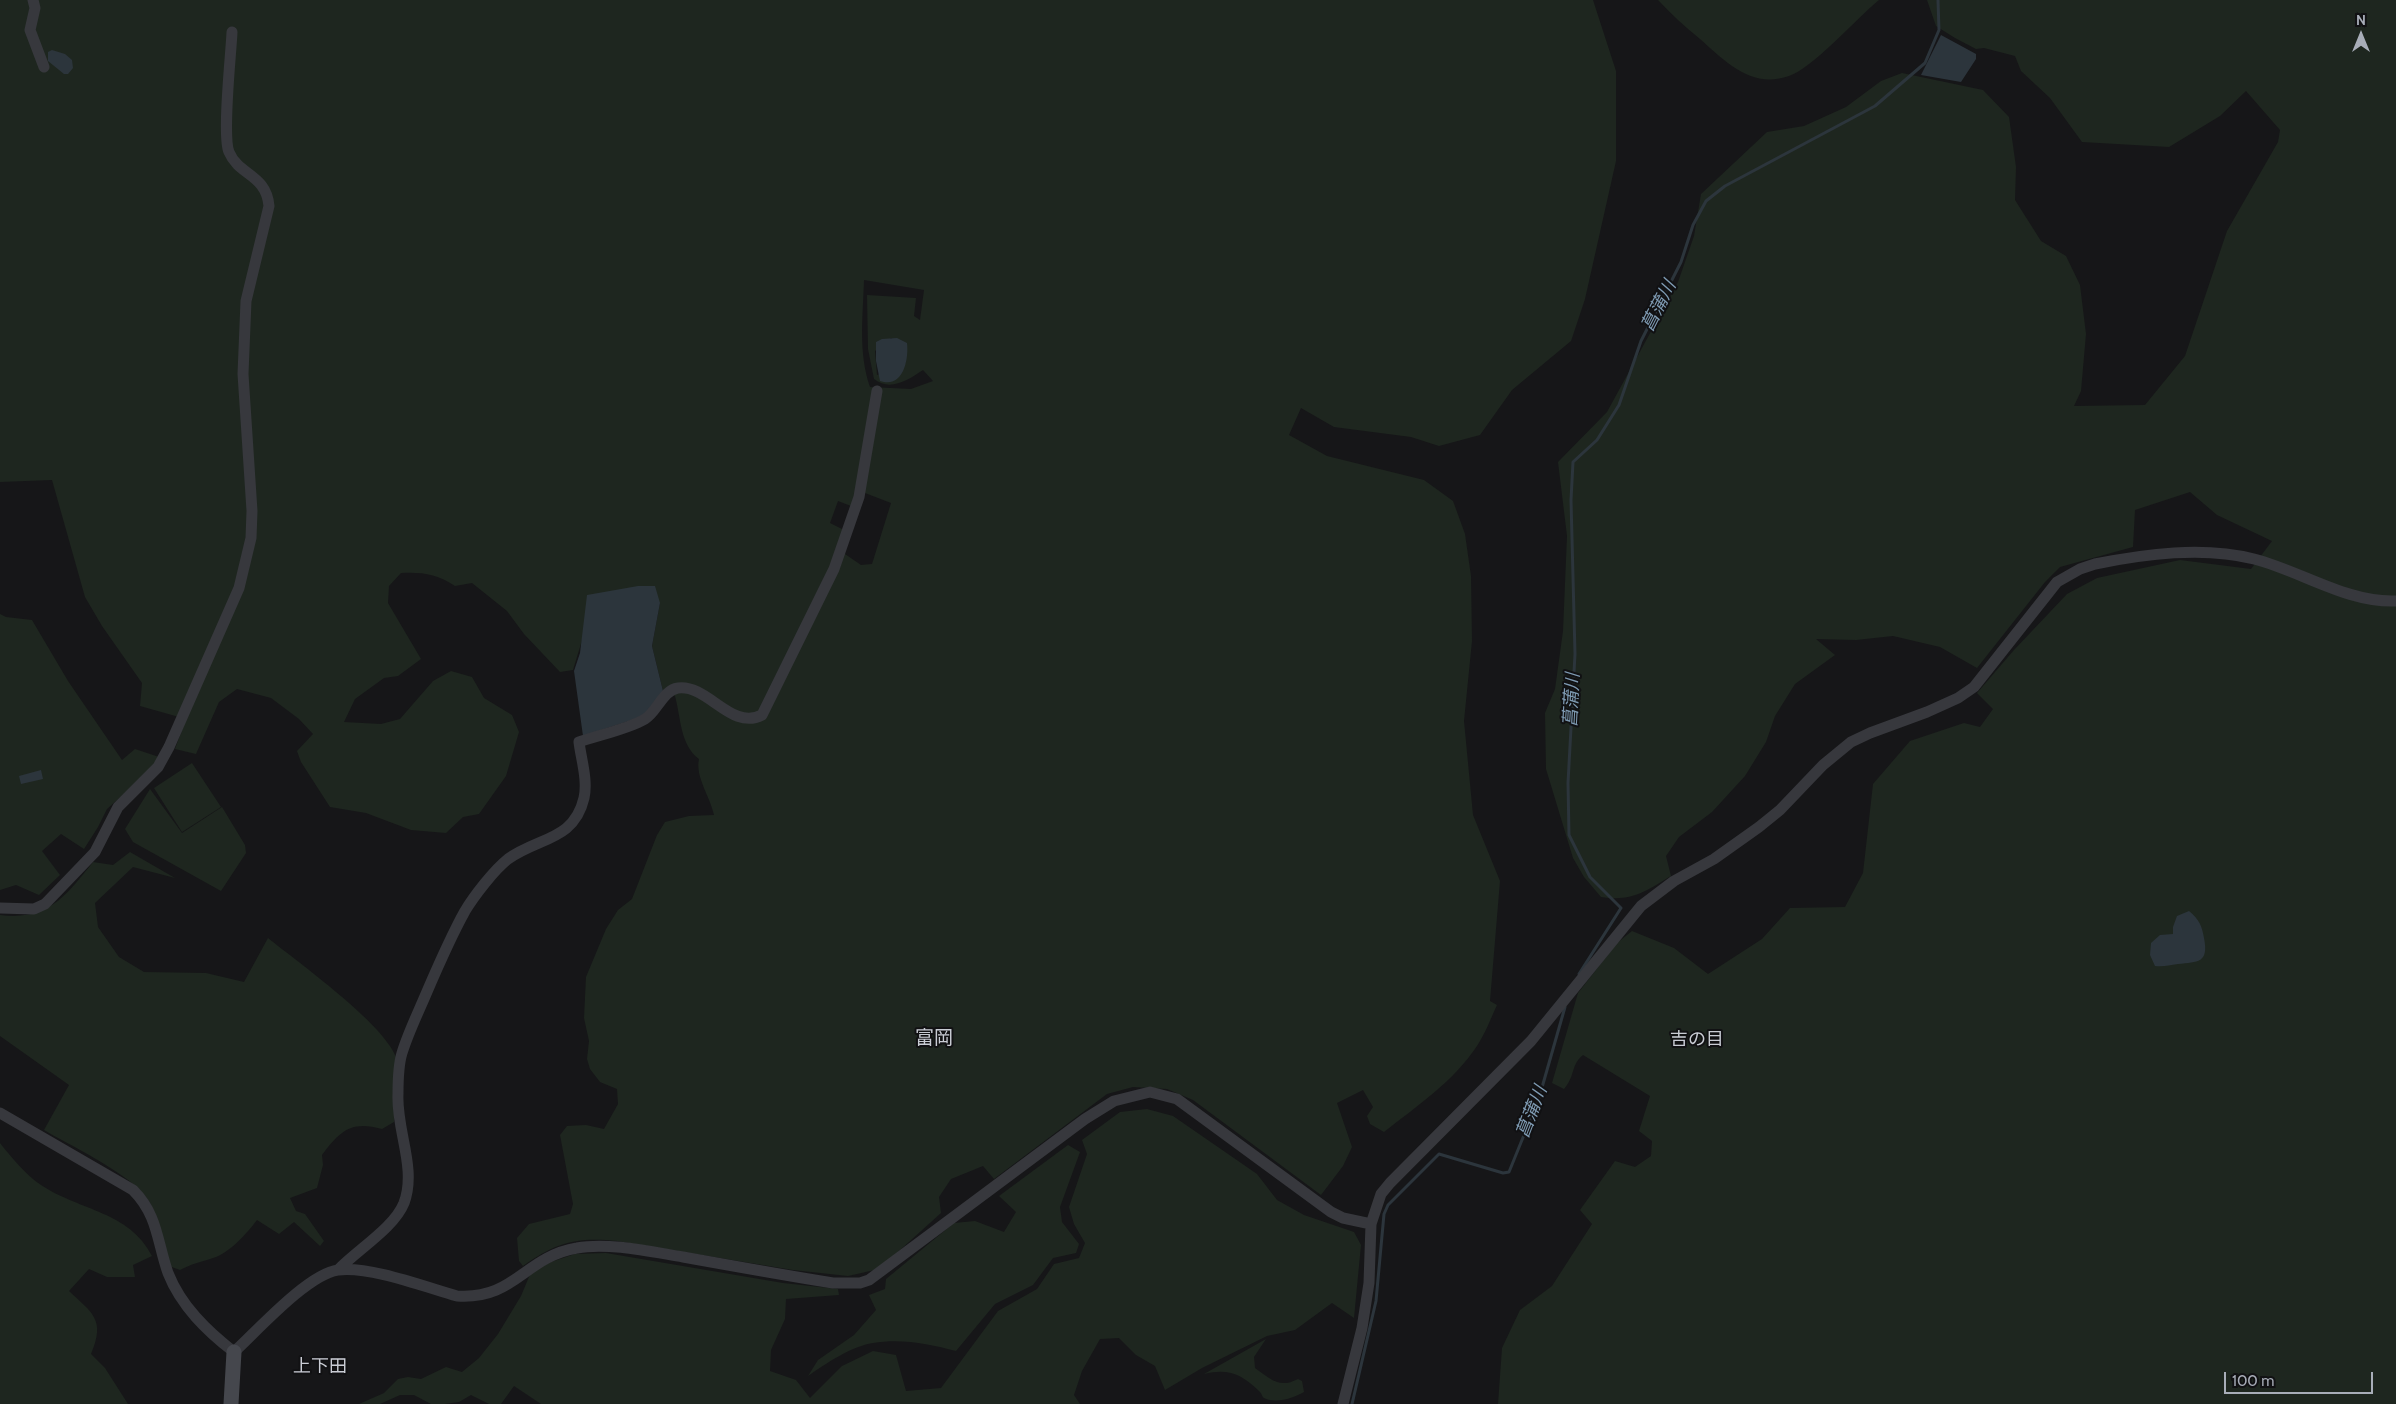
<!DOCTYPE html>
<html>
<head>
<meta charset="utf-8">
<style>
	body { margin:0 }
	#map { position:relative; width:2396px; height:1404px; overflow:hidden; background:#161618; font-family:Cabin,sans-serif }
	canvas { display:block }
	.north { position:absolute; left:2336px; top:10px; width:50px; height:50px; -webkit-text-stroke:4px #111113; paint-order:stroke; rotate:0deg; font-size:14px; font-weight:700; line-height:20px; text-align:center; color:#a8adb8 }
	.north::after { content:''; display:block; margin:auto; width:18px; height:22px; background:#a8adb8; clip-path:polygon(50% 0,100% 100%,50% 72%,0 100%) }
	.scale { position:absolute; left:2224px; top:1372px; width:149px; height:22px; box-sizing:border-box; border:2px solid #a8adb8; border-top:0; padding-left:6px; font-size:15px; line-height:18px; white-space:nowrap; color:#a8adb8; -webkit-text-stroke:4px #111113; paint-order:stroke }
</style>
</head>
<body>
<div id="map">
<canvas width="2396" height="1404"></canvas>
<div class="north">N</div>
<div class="scale">100 m</div>
</div>
<script>
const context = document.querySelector('canvas').getContext('2d');
context.lineJoin = 'round';
function paint(path, color) { context.fillStyle = color; context.fill(path, 'evenodd'); }
function strokePath(path, color, width, dash) { context.strokeStyle = color; context.lineWidth = width; context.lineCap = dash ? 'butt' : 'round'; context.setLineDash(dash || []); context.stroke(path); }
function label(font, color, halo, rows, align = 'center') {
  context.font = font + ' Cabin,"Noto Sans JP",sans-serif'; context.lineWidth = 4; context.setLineDash([]); context.textBaseline = 'middle'; context.strokeStyle = halo; context.fillStyle = color; for (const [text, x, y, turn = 0] of rows) {
    context.save(); context.translate(x, y); context.rotate((+turn || 0) * Math.PI / 180); context.textAlign = isNaN(turn) ? turn : align; if (halo) context.strokeText(text, 0, 0); context.fillText(text, 0, 0); context.restore();
  }
}
const green = new Path2D(`
	M0 0H1593L1616 71V161L1585 299 1571 341 1512 390 1480 435 1439 446 1411 437 1334 427 1301 408 1289 435 1327 456 1424 480 1453 501 1465 534 1471 576 1472 641 1464 721 1473 815 1500 881 1490 1001 1497 1005C1491 1018 1485 1034 1477 1046 1453 1082 1417 1106 1384 1132L1370 1124 1367 1116 1373 1107 1363 1090 1337 1103 1352 1147 1343 1166 1321 1195 1193 1100 1167 1089 1133 1087 1107 1094 994 1179 983 1166 951 1179 939 1197 941 1213 879 1269 848 1276 793 1270 617 1241C576 1237 557 1242 523 1266L519 1261 517 1238 529 1224 570 1214 573 1204 560 1135 567 1126 586 1125 604 1129 618 1104 617 1089 600 1082 590 1069 587 1059 589 1041 584 1018 586 977 606 929 618 910 632 899 657 835 665 822 689 816 714 815C710 796 695 777 699 759 680 745 681 718 675 696L663 691 652 646 660 603 583 637 573 670 560 672 524 634 507 611 472 583 455 586C437 574 422 572 401 573L389 586 388 603 421 659 398 676 384 678 355 699 344 722 381 724 400 719 433 681 451 671 472 677 484 698 512 715 519 732 506 776 479 814 463 817 446 833 411 830 366 813 330 807 301 762 297 751 313 734 299 719 271 698 237 689 219 702 196 754 175 749 186 719 140 706 142 683 102 626 85 597 52 480 0 482ZM864 280 924 290 920 320 914 316 916 298 867 295 868 349 874 379C890 392 908 380 923 370L933 381 911 389 870 387C858 352 863 316 864 280ZM891 338 907 347 905 364 877 375 875 351ZM865 493 891 503 872 564 861 565 845 554 844 530 830 523 838 501 851 506Z
	M1658 0H1879C1857 18 1813 68 1789 76 1751 89 1726 62 1700 39 1685 27 1671 14 1658 0Z
	M1927 0H2396V1404H1498L1502 1348 1520 1310 1552 1286 1592 1224 1580 1210 1615 1161 1635 1167 1651 1156 1652 1141 1639 1131 1650 1096 1583 1055C1570 1066 1576 1075 1564 1089L1552 1083 1578 993 1617 943 1632 931 1674 948 1708 974 1762 939 1790 908 1845 907 1863 873 1873 784 1910 741 1964 723 1980 727 1993 709 1977 693 2014 650 2067 594 2097 578 2180 560 2251 569 2272 541 2217 515 2190 492 2135 510 2133 547 2060 567 2045 582 1977 668 1940 647 1893 636 1856 640 1816 639 1835 655 1795 684 1775 716 1766 742 1745 776 1712 812 1679 837 1666 856 1671 876C1646 891 1632 902 1601 897L1584 877 1573 858 1546 769 1545 713 1555 689 1563 631 1567 536 1558 462 1607 412 1678 282 1694 236 1701 194 1767 132 1804 126 1846 107 1881 81 1902 73 1983 90 2009 117 2016 167 2015 200 2041 241 2066 256 2080 285 2086 334 2081 391 2074 406 2145 405 2185 356 2227 231 2278 142 2280 130 2246 91 2220 116 2169 147 2082 142 2050 98 2021 71 2015 56 1984 48 1976 49 1955 38 1936 26Z
	M0 614 6 617 32 620 68 681 122 760 135 749 159 757 155 766 107 809 98 827 84 849 61 834 42 851 60 875 39 895 16 885 0 890Z
	M192 763 221 807 182 832 154 788Z
	M150 789 182 833 222 807 245 845 246 853 221 891 133 842 125 829Z
	M130 852 175 878 133 867 95 903 98 927 119 957 144 972 206 973 244 982 268 938C299 963 383 1023 396 1057 400 1068 395 1108 394 1122L382 1129C351 1120 340 1131 322 1155L323 1165 317 1188 290 1198 296 1211 305 1214 324 1241 320 1246 294 1222 279 1234 257 1220C247 1233 230 1253 213 1258 201 1262 191 1264 180 1270L169 1266C164 1245 160 1222 150 1203 137 1177 71 1146 44 1130L69 1085 0 1036V915C48 921 66 896 93 862L113 865Z
	M1147 1109 1173 1116 1257 1174 1277 1200 1304 1215 1354 1232 1361 1245 1354 1318 1332 1303 1295 1330 1267 1336 1202 1368 1165 1390 1155 1366 1136 1355 1119 1338 1100 1339 1082 1371 1074 1395 1080 1404H541L514 1386 501 1404H489L471 1395 459 1402 445 1404H431L414 1395H400L380 1404H359L384 1393 398 1379 408 1377 421 1379 446 1367 462 1372 479 1358 498 1334 521 1296 531 1272 551 1262 575 1254 606 1253 783 1283 838 1289 839 1295 786 1299 785 1319 771 1350 770 1371 796 1380 810 1398 842 1366 873 1351 896 1355 906 1391 941 1388 998 1311 1037 1289 1054 1264 1079 1258 1085 1243 1074 1224 1069 1207 1087 1154 1082 1140 1120 1112Z
	M0 1143C11 1157 26 1175 41 1185 80 1211 129 1211 152 1256L133 1265 135 1277H107L89 1269 69 1291C92 1313 106 1319 91 1354L105 1368 128 1404H0Z
	M1068 1145 1080 1152 1060 1207 1062 1222 1079 1244 1076 1253 1053 1258 1033 1285 995 1304 956 1351C930 1344 901 1338 873 1343 852 1346 825 1364 808 1376L818 1360 854 1335 876 1310 869 1295 885 1289 886 1279 954 1223 975 1221 1004 1232 1016 1212 999 1196Z
	M1266 1339 1254 1357 1255 1368C1271 1379 1279 1389 1298 1379L1302 1381 1304 1392C1294 1398 1276 1404 1264 1398 1262 1397 1262 1394 1260 1392 1242 1374 1228 1368 1204 1374Z`);
const water = new Path2D(`
	M1941 35 1976 54V59L1961 82 1921 75Z
	M52 50 65 54 72 60 73 68 68 74H64L48 61V52Z
	M897 338 907 343C909 360 903 389 880 381L876 361V342L882 339Z
	M638 586H655L660 603 652 646 663 691 644 716 583 736 574 671 580 653 587 595Z
	M41 770 43 779 21 784 19 776Z
	M2189 911C2199 919 2202 926 2204 938 2209 963 2198 962 2178 964 2169 965 2164 967 2155 966L2150 955 2151 943 2160 935 2173 934V927L2177 916Z`);
const stream = new Path2D(`
	M1579 974 1621 908 1590 877 1569 835 1568 783 1575 654 1571 500 1573 462 1597 440 1619 405 1641 341 1681 262 1693 225 1706 201 1725 186 1875 106 1925 63 1939 30 1938 0
	M1352 1404 1376 1301 1384 1214 1388 1205 1439 1154 1503 1173 1509 1172 1539 1098 1565 1007`);
const street = new Path2D(`
	M33 0 35 8 30 30 44 67
	M0 908 34 909 45 904 95 852 118 807 158 767 169 747 239 588 251 538 252 511 243 374 246 301 269 206C266 174 239 176 229 152 222 136 231 55 232 32
	M0 1113 133 1190C158 1215 157 1242 168 1273 181 1306 207 1331 234 1352 257 1331 308 1274 338 1270 370 1266 425 1287 457 1296 515 1300 524 1257 577 1248 608 1242 652 1252 683 1257 733 1266 783 1275 833 1283H860L869 1280 1085 1119 1114 1101 1150 1092 1177 1099 1331 1212 1343 1218 1371 1224
	M338 1270C357 1250 394 1228 404 1203 417 1168 396 1130 398 1094 398 1081 398 1066 402 1053 408 1033 418 1013 426 994 438 966 450 938 465 911 474 896 494 870 508 859 538 837 574 841 584 798 588 780 581 759 579 742 599 735 628 729 645 719 657 712 663 690 678 688 708 684 731 731 762 715L834 569 859 497 877 391
	M1343 1404 1362 1328 1369 1283 1371 1224 1381 1194 1390 1183 1531 1041 1641 906 1674 881 1714 859 1759 827 1780 810 1823 765 1851 742 1870 733 1927 712 1958 698 1974 687 2057 582 2080 569 2095 564C2145 554 2203 546 2254 559 2301 571 2347 603 2396 601`);
const secondary = new Path2D(`
	M231 1404 234 1352`);
const waterNames = [
	["菖蒲川",1659,306,-63],
	["菖蒲川",1572,700,-87],
	["菖蒲川",1532,1112,-69]
];
const neighbourhoodNames = [
	["吉の目",1697,1040],
	["上下田",320,1367]
];
const quarterNames = [
	["富岡",934,1038]
];
paint(green, '#1e261f');
paint(water, '#2c353c');
strokePath(stream, '#2c353c', 3);
strokePath(street, '#37383d', 11);
strokePath(secondary, '#45474d', 15);
label('italic 18px', '#7f9bb3', '#111113', waterNames);
label('18px', '#c9ccd4', '#111113', neighbourhoodNames);
label('19px', '#c9ccd4', '#111113', quarterNames);
</script>
</body>
</html>
